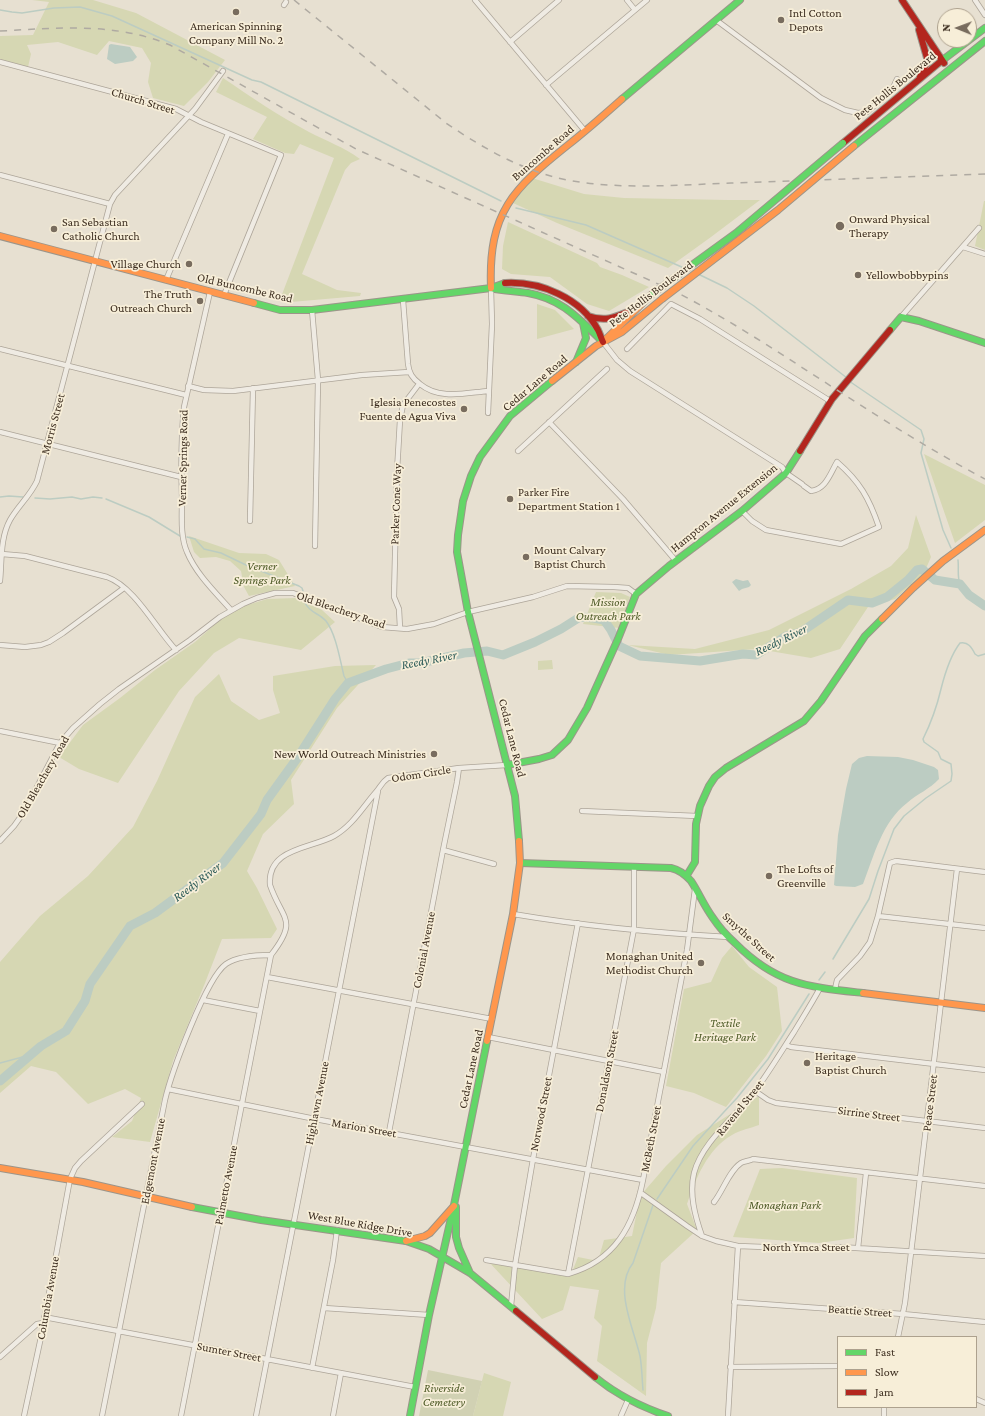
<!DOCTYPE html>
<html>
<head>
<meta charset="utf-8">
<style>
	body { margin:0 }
	#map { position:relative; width:985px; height:1416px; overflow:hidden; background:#e7e0d1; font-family:"Crimson Pro",serif }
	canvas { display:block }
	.legend { position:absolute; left:837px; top:1336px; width:140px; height:72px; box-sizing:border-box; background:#f7eed8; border:1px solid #ada18e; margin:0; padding:5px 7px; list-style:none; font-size:12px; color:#3d2e20 }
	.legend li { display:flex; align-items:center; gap:8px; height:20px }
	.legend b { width:20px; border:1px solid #ada18e }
	.north { position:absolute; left:937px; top:8px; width:40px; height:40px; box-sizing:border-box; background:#f7eed8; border:1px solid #ada18e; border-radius:50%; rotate:271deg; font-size:11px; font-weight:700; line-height:16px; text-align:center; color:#3d2e20 }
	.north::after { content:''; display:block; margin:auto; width:14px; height:18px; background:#786c5e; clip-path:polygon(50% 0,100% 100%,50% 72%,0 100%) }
</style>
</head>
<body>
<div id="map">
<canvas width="985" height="1416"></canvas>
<ul class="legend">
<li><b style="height:5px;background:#63d668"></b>Fast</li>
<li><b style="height:5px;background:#ff974d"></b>Slow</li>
<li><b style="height:5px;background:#b3261e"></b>Jam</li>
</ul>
<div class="north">N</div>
</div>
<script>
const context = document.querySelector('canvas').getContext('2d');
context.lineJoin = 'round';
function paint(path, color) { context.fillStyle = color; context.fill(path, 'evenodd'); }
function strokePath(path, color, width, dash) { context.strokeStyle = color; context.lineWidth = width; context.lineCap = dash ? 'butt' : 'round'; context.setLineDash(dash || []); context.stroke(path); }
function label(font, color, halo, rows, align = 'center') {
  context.font = font + ' "Crimson Pro",serif'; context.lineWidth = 3.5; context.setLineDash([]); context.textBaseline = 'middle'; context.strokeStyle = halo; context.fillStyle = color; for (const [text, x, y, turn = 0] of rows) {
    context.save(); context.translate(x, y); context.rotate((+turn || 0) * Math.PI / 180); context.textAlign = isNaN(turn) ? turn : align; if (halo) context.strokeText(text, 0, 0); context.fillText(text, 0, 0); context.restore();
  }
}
const green = new Path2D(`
	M32 0H93L136 13 225 60 208 82 184 106 153 98 148 82 151 63 142 48 109 41 97 55 58 42 27 45 31 54 28 67 0 60V36L33 35 49 2Z
	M223 78C251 97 279 116 309 132 326 141 344 147 360 159L351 163 345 170 302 274 337 290 361 293 360 296 291 302 281 297 334 158 300 144 294 154 285 153 253 139 267 117 216 92Z
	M532 178 584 194 624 198 728 200H760L711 237 668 268 557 223 513 203Z
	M984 201H985V250L975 246Z
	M508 222 597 263 600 267 622 275 649 287 609 311 587 304 550 277 511 274 502 269 503 246Z
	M537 304 555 310 574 329 537 339Z
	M924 454 985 485V520L955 543Z
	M916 515 931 557 924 573 895 599 868 607 840 649 811 658 758 649 669 655 628 645 695 649 769 630 851 589 891 566 908 548Z
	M189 536 239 553 266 554 279 560 295 586 249 596 244 587 241 571 230 561 216 557 200 558 194 552Z
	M596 592 621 593 630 597 619 628 583 624Z
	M296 598 322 610 335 622 301 650 239 638 214 653 179 691 118 783 79 769 59 757 83 725 120 698 155 670 195 642 231 610 267 599Z
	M552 660 553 669 538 670V661Z
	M376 665 337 708 291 780 294 804 263 834 247 871 257 888 277 929 271 938 222 939 205 983 173 1061 150 1142 112 1137 132 1121 141 1098 125 1089 88 1104 56 1072 31 1066 0 1093V962L40 916 88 876 133 827 157 781 195 697 219 674 231 701 259 720 280 713 273 690V676L335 666Z
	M732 946 749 967 777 987 782 1031 766 1056 726 1107 694 1093 666 1086 684 989 711 982 722 958Z
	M759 1096V1125C751 1128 740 1130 732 1135 707 1149 696 1179 687 1204L697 1230 661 1263 656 1308 647 1343 646 1396 597 1361 602 1326 594 1318 599 1290 570 1286 563 1310 542 1319 488 1261 570 1277 578 1257 598 1261 604 1240 632 1236 640 1196 666 1166 697 1135Z
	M782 1168 857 1178 854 1238 819 1243 733 1237 760 1169Z
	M484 1373 511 1382 503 1416H473Z`);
const cemetery = new Path2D(`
	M428 1370 482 1381 473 1416H419Z`);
const water = new Path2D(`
	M111 44 130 47 137 57 133 61 115 64 107 59 109 45Z
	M736 579 743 581 748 580 751 585 749 587 742 589 739 591 732 582Z
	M867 756 898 757 913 760 934 767 938 770 939 779C930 789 917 794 907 803 882 822 874 856 863 884L855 887 836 886 834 885 838 835 846 789 852 764 859 758Z`);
const stream = new Path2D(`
	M0 10 12 12 22 13 54 8 80 7 112 16 252 80 261 82 501 201
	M516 208 586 225 684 268
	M698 274 727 288 754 306 847 378
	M849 381 921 430 924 439 921 453 943 530 951 548
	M0 497 9 496 23 497
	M35 498 50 499 72 497 81 499 93 497 102 498
	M106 499 149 517 180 536
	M187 537 195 539 204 549 221 553 246 565 299 586 302 588 303 591
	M958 560C959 569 957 577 960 584
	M305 603C310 613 319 613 326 621 336 634 340 660 344 676L348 683
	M833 959 869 899 878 871 894 829 904 816 926 798 951 781 952 774 951 764 941 759 938 752 924 742 923 739C931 723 937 706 941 689 945 673 950 656 960 643 968 641 972 648 975 654L978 656 985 654
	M819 980 825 972
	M0 1063 30 1055
	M657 1199 693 1146 723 1113 737 1098 768 1059 809 994
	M643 1390C642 1379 642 1367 640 1356 634 1329 613 1288 633 1263L653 1205`);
const river = new Path2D(`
	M0 1081 41 1046 66 1031 85 1001 90 984 130 926 155 913 223 863 261 814 267 800 298 757 335 699 348 683 386 669 409 663H421L464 653 487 651 503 655 535 642 561 629 580 617 594 618 604 620 611 630 619 646 640 656 700 661 743 654 756 655 786 636 801 632 848 600 872 603 887 597 908 580 917 570 922 569 935 580 960 584 969 595 985 606`);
const street = new Path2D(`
	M475 0 585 131
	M627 0 635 10
	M975 0 985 15
	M284 5 286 2
	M716 20 821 98 845 110 858 113 867 112 892 90 897 79
	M510 42 559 0
	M0 62 176 109 201 122 281 155 224 295
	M546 85 647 0
	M0 175 110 204
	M963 247 985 254
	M166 280 228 134
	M210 292 184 407C181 437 181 468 182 498 182 516 180 536 187 552 196 574 216 593 231 610
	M403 300 408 364C409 373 412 378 420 384 439 400 465 393 488 391
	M312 310 318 380 315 546
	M901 317 979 228
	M603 342 617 360 630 371 782 467 786 473 802 484
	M0 349 186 395
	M627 349 671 304 700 319 830 401
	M188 386 204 390 233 391 362 375 409 372
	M488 413 492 324 491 288
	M549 422 623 499 676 561
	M0 432 181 477
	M518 451 607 369
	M742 511 752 521 766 530 841 544 879 527C869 498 860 482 837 462 830 474 826 489 811 491L804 486
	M250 521 253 388
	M2 554 25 556 107 577C135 587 156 629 176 650
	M0 581C2 561 0 538 10 520 18 506 30 496 37 481L110 204 115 195 195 109 223 71
	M400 628 399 609 394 597 397 471 400 420 403 405 419 384
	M0 645 25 647 41 645 49 642 63 633 124 588
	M0 731 60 743
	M582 811 697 816
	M0 841 14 826 24 812 60 743 73 728 100 704 119 689 190 640 220 617 243 604 257 598 275 593H293L382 627 407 629 434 624 468 612 533 597 567 586 614 587 628 588 636 594
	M443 850 494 864
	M513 914C584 926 657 933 728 937
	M878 916 985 928
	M267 977 492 1019
	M835 989 837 980 860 956 870 942 878 916 890 863 896 861 985 872
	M203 1000 260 1011
	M488 1037 664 1072
	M786 1045 791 1047 985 1070
	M168 1089 315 1119 643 1180
	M755 1091 768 1100 776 1103 985 1128
	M389 1132 443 850 457 782 459 768
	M641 1193 687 1226 702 1236 716 1241 738 1246 817 1249 840 1247 985 1256
	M714 1202C723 1191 729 1171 741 1163 744 1161 750 1161 753 1159L985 1186
	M702 1236C695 1216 689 1194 694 1173 702 1142 736 1116 755 1091 769 1072 781 1052 794 1032 803 1017 812 1003 820 988
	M858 1248 866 1173
	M486 1260 568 1274C615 1261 634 1225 643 1180L687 950 695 889
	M568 1274 634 929V867
	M734 1302 903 1314 985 1322
	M511 1306 515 1265 533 1159 578 923
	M324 1308 429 1315
	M44 1317 415 1387
	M898 1337 905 1303 957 869
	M0 1357 37 1324 43 1323
	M730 1367 838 1366
	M312 1368 333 1260 337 1230
	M976 1399 985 1403
	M884 1407V1416
	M24 1416 41 1337 70 1179 75 1168 81 1161 142 1104
	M102 1416 165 1100C171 1074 206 978 226 964 238 956 257 955 271 955
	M181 1416 271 955C299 919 282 920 270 885 267 848 310 849 334 836 352 826 363 807 376 792 381 786 382 782 388 778L459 768 507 765
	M256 1416 378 791
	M333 1416 341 1373
	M621 1416 628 1400
	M728 1416 738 1246`);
const fast = new Path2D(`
	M940 62 985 28
	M622 99 740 0
	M854 146 985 41
	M491 288C503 291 516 291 528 293 562 299 578 318 602 341
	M254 303 280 310H312L491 288 505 283
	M890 330 901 317 919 321 985 343
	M576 362 586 338 583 323
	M507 765 539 759 552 755 568 740 587 708 618 639 636 594 669 566 742 511 786 473 800 451
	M519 841 515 796 468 612 457 552 458 535 463 501 471 476 480 457 510 416 552 381
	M520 863 671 868C680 870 685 874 691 881 699 893 704 906 713 918 719 927 727 936 735 943 777 985 808 987 863 993
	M687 875 695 862 696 824 700 806 709 786 715 777 726 768 804 721 821 701 865 636 882 619
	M192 1207 261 1220 406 1241 429 1249 470 1273 516 1311
	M456 1207V1237L459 1248 470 1273
	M595 1377C617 1395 641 1407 668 1416
	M410 1416 429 1315 454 1205 487 1041`);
const slow = new Path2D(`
	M0 236 254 303
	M491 288C488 212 513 189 568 145 587 130 604 115 622 99
	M607 338 652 294
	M552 381 596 346 622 332 662 299
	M882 619 913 588 943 561 985 530
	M863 993 985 1008
	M487 1041 513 914 520 863 519 841
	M0 1168 83 1182 192 1207
	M406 1241 425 1236 430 1233 454 1206`);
const jam = new Path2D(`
	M902 0 944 63
	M919 30 927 58V62L920 77
	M843 143 940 62
	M505 283C540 281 581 298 598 330 600 334 601 338 603 342
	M588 316C608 323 617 316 635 309
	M800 451 832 399 890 330
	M516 1311 595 1377`);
const rail = new Path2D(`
	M294 0 446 123C478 145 516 167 554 177 609 191 675 185 731 183 816 180 900 177 985 174
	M0 31C59 28 114 22 170 45L356 149 676 292C732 321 784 356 837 390 885 421 934 452 985 479`);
const fastBridge = new Path2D(`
	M652 294 736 233 843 143`);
const slowBridge = new Path2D(`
	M662 299 778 210 854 146`);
const markers = [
	[236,12,4,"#786c5e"],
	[781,20,4,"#786c5e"],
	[840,226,5,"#786c5e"],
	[54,229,4,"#786c5e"],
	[189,264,4,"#786c5e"],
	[858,275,4,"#786c5e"],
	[200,301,4,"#786c5e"],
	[464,409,4,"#786c5e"],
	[510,499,4,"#786c5e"],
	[526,557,4,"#786c5e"],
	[434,754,4,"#786c5e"],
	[769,876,4,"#786c5e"],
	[701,963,4,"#786c5e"],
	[807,1063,4,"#786c5e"]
];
const poiNames = [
	["Intl Cotton",789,13],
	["Depots",789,27],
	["American Spinning",236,26,"center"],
	["Company Mill No. 2",236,40,"center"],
	["Onward Physical",849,219],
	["Therapy",849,233],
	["San Sebastian",62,222],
	["Catholic Church",62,236],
	["Village Church",181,264,"right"],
	["Yellowbobbypins",866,275],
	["The Truth",192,294,"right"],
	["Outreach Church",192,308,"right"],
	["Iglesia Penecostes",456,402,"right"],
	["Fuente de Agua Viva",456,416,"right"],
	["Parker Fire",518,492],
	["Department Station 1",518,506],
	["Mount Calvary",534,550],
	["Baptist Church",534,564],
	["New World Outreach Ministries",426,754,"right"],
	["The Lofts of",777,869],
	["Greenville",777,883],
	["Monaghan United",693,956,"right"],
	["Methodist Church",693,970,"right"],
	["Heritage",815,1056],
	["Baptist Church",815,1070]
];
const streetNames = [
	["Pete Hollis Boulevard",895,86,-39],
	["Church Street",143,101,17],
	["Buncombe Road",543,153,-41],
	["Old Buncombe Road",245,288,13],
	["Pete Hollis Boulevard",651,294,-37],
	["Cedar Lane Road",535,383,-40],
	["Morris Street",53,424,-75],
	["Verner Springs Road",183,458,-89],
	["Parker Cone Way",396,504,-88],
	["Hampton Avenue Extension",724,508,-39],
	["Old Bleachery Road",341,610,19],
	["Cedar Lane Road",512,738,76],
	["Odom Circle",421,774,-9],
	["Old Bleachery Road",43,777,-60],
	["Smythe Street",749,937,42],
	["Colonial Avenue",424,950,-79],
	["Cedar Lane Road",471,1069,-78],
	["Donaldson Street",607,1071,-79],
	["Highlawn Avenue",317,1103,-79],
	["Peace Street",930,1103,-83],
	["Ravenel Street",740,1108,-51],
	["Norwood Street",541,1114,-79],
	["Sirrine Street",869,1114,7],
	["Marion Street",364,1128,10],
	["McBeth Street",651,1139,-79],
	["Edgemont Avenue",153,1161,-79],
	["Palmetto Avenue",226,1185,-79],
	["West Blue Ridge Drive",360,1224,10],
	["North Ymca Street",806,1247],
	["Columbia Avenue",48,1298,-80],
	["Beattie Street",860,1311,4],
	["Sumter Street",229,1352,11]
];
const parkNames = [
	["Verner",262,566],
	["Springs Park",262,580],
	["Mission",608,602],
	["Outreach Park",608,616],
	["Textile",725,1023],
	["Heritage Park",725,1037],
	["Monaghan Park",785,1205],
	["Riverside",444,1388],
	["Cemetery",444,1402]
];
const waterNames = [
	["Reedy River",781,640,-26],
	["Reedy River",429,660,-11],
	["Reedy River",197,882,-37]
];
paint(green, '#d6d7b3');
paint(cemetery, '#d1d1b3');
paint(water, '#bcccc2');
strokePath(stream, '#bcccc2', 1.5);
strokePath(river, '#bcccc2', 9);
strokePath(street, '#ada599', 6);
strokePath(fast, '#9c958a', 8);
strokePath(slow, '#9c958a', 8);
strokePath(jam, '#9c958a', 8);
strokePath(street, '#efebe3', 4.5);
strokePath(fast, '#63d668', 6);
strokePath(slow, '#ff974d', 6);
strokePath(jam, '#b3261e', 6);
strokePath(rail, '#afaaa2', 1.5, [7, 7]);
strokePath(fastBridge, '#9c958a', 8, []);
strokePath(slowBridge, '#9c958a', 8, []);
strokePath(fastBridge, '#63d668', 6);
strokePath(slowBridge, '#ff974d', 6);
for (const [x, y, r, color] of markers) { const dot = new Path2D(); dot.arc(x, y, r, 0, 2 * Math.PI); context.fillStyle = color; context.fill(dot); strokePath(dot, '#f7eed8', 1.5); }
label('12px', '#3d2e20', '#f7eed8', poiNames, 'left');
label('12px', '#3d2e20', '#f7eed8', streetNames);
label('italic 12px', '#4d5a26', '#f7eed8', parkNames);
label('italic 13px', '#2f5d5a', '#f7eed8', waterNames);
</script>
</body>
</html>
